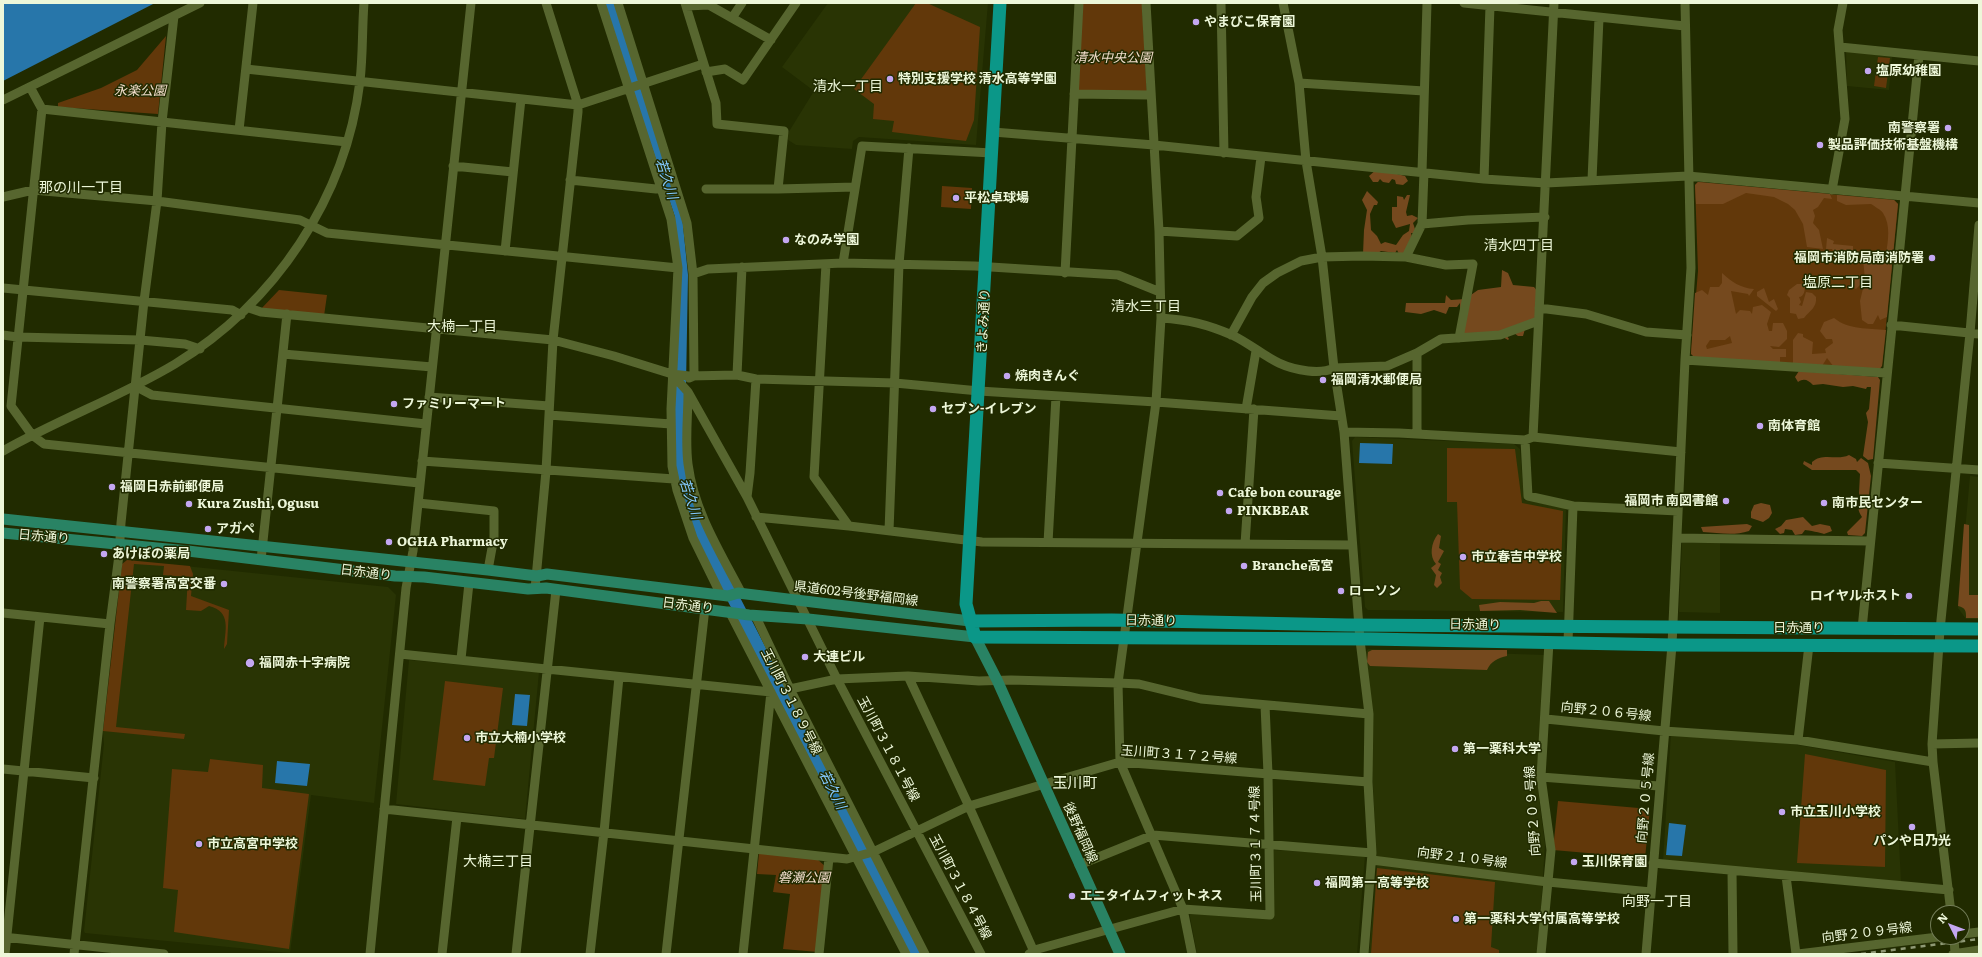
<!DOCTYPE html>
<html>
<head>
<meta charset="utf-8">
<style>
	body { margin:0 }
	#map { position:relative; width:1982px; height:957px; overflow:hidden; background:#212b00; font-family:Literata,serif }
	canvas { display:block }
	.frame { position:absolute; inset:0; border:4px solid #edf7d9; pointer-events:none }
	.north { position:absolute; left:1930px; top:905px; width:40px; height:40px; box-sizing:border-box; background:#212b00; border:1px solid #737d57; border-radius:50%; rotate:312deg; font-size:11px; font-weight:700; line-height:16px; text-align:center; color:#edf7d9 }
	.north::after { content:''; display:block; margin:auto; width:14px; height:18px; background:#c4a7f1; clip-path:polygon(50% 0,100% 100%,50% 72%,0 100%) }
</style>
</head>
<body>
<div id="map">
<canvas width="1982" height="957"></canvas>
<div class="frame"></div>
<div class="north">N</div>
</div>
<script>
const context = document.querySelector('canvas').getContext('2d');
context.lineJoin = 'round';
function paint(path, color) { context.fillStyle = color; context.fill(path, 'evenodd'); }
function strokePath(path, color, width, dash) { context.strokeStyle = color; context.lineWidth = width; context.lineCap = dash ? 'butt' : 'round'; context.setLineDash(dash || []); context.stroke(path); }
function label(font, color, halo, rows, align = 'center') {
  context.font = font + ' Literata,"Noto Sans JP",serif'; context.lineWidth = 3; context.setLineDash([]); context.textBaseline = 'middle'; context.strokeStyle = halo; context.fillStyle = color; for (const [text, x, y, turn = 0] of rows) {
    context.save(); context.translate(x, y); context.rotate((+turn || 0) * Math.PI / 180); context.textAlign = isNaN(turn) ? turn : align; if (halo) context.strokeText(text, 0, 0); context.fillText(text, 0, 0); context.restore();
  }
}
const built = new Path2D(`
	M828 3H988L976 145 859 137 853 141 852 149 796 145 785 138 814 91 782 67Z
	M1846 51 1892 57 1889 90 1847 86Z
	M1355 437 1514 444 1520 449 1524 500 1566 508 1563 612 1368 610 1365 607 1352 441Z
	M1970 476 1979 477V619H1966L1958 608Z
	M1682 543H1720V613L1679 612Z
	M127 560 388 587 396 595 374 803 311 795 290 953 85 933 84 931 104 744 103 731Z
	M1368 649 1545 655 1538 790 1545 844 1538 954H1369L1377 863 1366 652Z
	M409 660 539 672 525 819 396 804Z
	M1671 734 1792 744 1895 762 1901 882 1663 861Z
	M1272 850 1365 855 1357 954H1197L1189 911 1271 917Z`);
const green = new Path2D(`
	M916 3H927L980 27 974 120 966 141 892 132 894 121 873 119 874 104 854 89Z
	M1083 3H1142L1147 92 1077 91Z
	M166 36 158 114 58 107V103L101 88 137 70Z
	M1878 57 1890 58 1886 88 1874 86Z
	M1698 182 1894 200 1898 204 1882 366H1822L1691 354 1698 271 1695 185Z
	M942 186 972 188 971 209 941 207Z
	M279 290 327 295 324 316 260 310Z
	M1447 448 1515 449 1522 503 1563 511 1560 600 1472 599 1460 589 1457 502H1447Z
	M127 560 190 566 193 574 191 596 229 610 227 644 224 649C225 630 232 612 209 606L201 611 186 610 188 577 163 575 164 566 134 564 116 727 185 734 184 739 103 731 122 564Z
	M445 681 503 688 494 758H489L485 786 433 780Z
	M1805 754 1886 770 1885 867 1797 863Z
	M210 759 263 765 262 788 309 794 289 949 174 932 178 890 163 888 172 769 208 772Z
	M1558 801 1650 809 1645 858 1553 850Z
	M759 853 816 858 827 868 818 952 783 949 790 894 773 892 776 875 757 874Z
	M1377 868 1495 882 1491 947 1499 950V954H1371Z`);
const forest = new Path2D(`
	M1377 169 1405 176 1408 181 1403 185 1396 184 1395 180 1392 179 1389 183 1383 182 1380 179 1378 182H1373L1369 176Z
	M1698 182 1830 194 1832 199 1824 198 1818 207 1813 210 1815 216 1813 223 1819 230 1823 249 1807 247 1803 224 1795 210 1788 204 1774 197 1746 193 1723 204H1696L1695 185Z
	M1367 191 1378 202 1377 205H1374L1370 214 1371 230 1377 236 1381 244 1385 242 1396 245 1403 235 1409 231 1410 224 1396 228 1392 220V207H1397V196L1403 197 1404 200 1407 195H1410L1406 212 1407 216 1412 215 1418 218 1413 223 1415 229 1414 233H1411L1413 241 1407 253 1399 254 1397 250 1395 253 1381 251 1373 256 1363 254 1364 230 1367 210 1362 200Z
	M1837 195 1894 200 1898 204 1887 317 1880 320 1878 315 1873 324H1868L1862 320 1860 301 1865 280 1861 281 1860 285 1856 289 1851 286V278L1856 279 1860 276 1864 277 1865 279 1863 259 1869 254H1886C1888 241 1891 225 1883 213 1881 210 1874 206 1871 204L1846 205 1837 201Z
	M1827 238 1834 241 1833 244 1853 246V252L1840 250 1835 254 1832 249H1826Z
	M1502 270 1508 273 1513 285 1534 287 1538 292V315L1525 329 1523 336H1518L1514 333 1506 335 1509 339 1508 340C1492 331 1477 332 1460 335V303L1457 307H1449L1446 314 1434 310 1421 314 1405 312 1406 303H1445L1446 295 1451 300 1465 299 1478 290 1501 287Z
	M1722 273C1732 282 1740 288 1754 289L1749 296 1748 294 1731 291 1736 314 1740 310 1750 311 1752 314 1753 307 1762 305 1771 312 1767 324 1769 331H1772L1773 323H1783L1787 331V339L1779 347 1770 346 1773 349H1786V357H1780V364L1695 358 1691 354 1695 293 1702 290 1708 295 1710 287H1719L1722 283ZM1730 336 1732 343 1707 349 1706 346 1710 340H1725Z
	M1797 284H1804C1806 289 1804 297 1799 297L1801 302 1799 305 1802 306 1806 292 1812 293 1816 297C1817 308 1810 310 1804 318L1798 319 1796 314 1790 313V298L1787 295 1789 290Z
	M1764 288 1769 302 1774 299 1778 309 1776 311 1757 296V292Z
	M1834 318C1849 330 1868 328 1886 330L1882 366 1879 370 1834 367 1827 358 1822 366 1793 364V340L1798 333 1803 334V337L1813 342 1812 354 1826 353 1825 349 1833 343 1832 339H1826L1820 331 1824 322Z
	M1799 371 1878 377 1880 380 1873 459 1868 460 1863 456 1868 422 1866 413 1869 409 1871 387H1867L1866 389 1853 386 1843 387 1823 384 1813 385C1808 380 1804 378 1798 382L1795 377Z
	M1849 455 1856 459 1857 462 1861 458 1868 463 1871 476 1865 533 1862 536 1848 535 1847 532 1862 517C1858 511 1857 507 1861 500L1859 493 1860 474 1856 470H1812L1803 464 1804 461 1812 465V462C1823 452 1837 461 1849 455Z
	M1761 503 1770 505 1772 513 1769 518 1763 522 1751 518V512L1754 505Z
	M1803 517 1812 526 1820 524 1830 526 1832 531 1824 534C1822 533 1808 530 1805 530L1802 534 1795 535 1792 530 1785 529 1784 533 1780 534 1775 529 1781 526 1786 520Z
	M1747 524 1752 526 1749 531C1734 536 1719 533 1703 532L1701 527Z
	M1964 524 1969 525V595H1979V618H1966C1966 611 1966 608 1958 606Z
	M1438 534 1441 536 1439 548 1444 551 1438 562 1441 564 1438 570 1442 573 1440 577 1442 583 1437 588 1434 585 1436 575 1431 568 1436 564C1429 556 1431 543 1438 534Z
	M1541 601H1549L1557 613 1520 610 1480 611 1479 605 1500 602 1534 603Z
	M1372 650H1507V656C1498 658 1491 661 1487 670L1370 666 1367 662 1368 652Z`);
const water = new Path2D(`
	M3 3H155L3 81Z
	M604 3H616L682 215 688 275 685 439 687 464 729 576 923 954H908L695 537 674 466 675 217Z
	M1360 443 1393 444 1392 464 1359 463Z
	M515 694 530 695 527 726 512 725Z
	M277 761 310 764 307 786 275 783Z
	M1669 823 1686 825 1682 856 1666 855Z`);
const minor = new Path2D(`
	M601 3 671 219 678 268 671 409 672 466 677 490 693 538 721 595
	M618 3 687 223 693 274 694 376 689 378
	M685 3 716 103 717 124 784 131 778 189 855 187
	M1146 3 1159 231 1161 318 1156 402 1118 683 1120 762 1183 909 1192 954
	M1221 3 1224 153
	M1283 3 1299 83 1306 161 1322 257 1334 368 1344 432 1360 640 1369 714 1368 782 1372 853 1364 954
	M1464 3 1685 26
	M686 6 709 5 771 40
	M732 18 742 3
	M1840 47 1979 61
	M246 69 578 105 703 64
	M706 72 725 69 743 80 796 3
	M1299 83 1424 91
	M30 87 42 109 347 142
	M1074 94 1150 95
	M3 100 200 3
	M42 109 11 406 32 435 44 444 419 483
	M239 130 253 3
	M993 132 1154 145 1484 179 1546 183 1688 176 1979 203
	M453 166 513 172
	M1422 172 1427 3
	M1484 179 1490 6
	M570 180 656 189 661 188
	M1592 180 1599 18
	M706 189H778
	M1832 190 1845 119 1838 30 1843 3
	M3 197 33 190 157 201 300 220 327 233 678 268
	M1422 224 1468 220 1545 217
	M1159 231 1237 236 1259 218 1256 197 1261 157
	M505 251 521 99
	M1406 257 1422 224 1424 172
	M843 263 862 146 992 153
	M826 264 814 477 849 526 982 542 1352 545
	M1065 273 1079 3
	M693 274 708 269 843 263 975 266 1118 275 1160 292
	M3 288 232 310 241 315
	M249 308 261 312 553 340 614 356 672 374 689 376 737 375 756 379 895 383 979 391 1156 402 1341 416
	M1539 308 1586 314 1646 332 1687 335
	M1161 318C1189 320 1206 324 1232 335 1261 349 1272 367 1308 371 1317 372 1326 372 1334 368L1387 366 1417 353
	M1891 325 1979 334
	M3 335 17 337 140 340 185 344 200 349
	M1231 335 1252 297 1263 283 1277 273 1301 261 1322 257 1362 256 1406 257 1446 265 1473 264 1459 338
	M283 354 432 367
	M1685 360 1886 373
	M672 374 688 392 747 497 837 679 981 954
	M737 375 742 267
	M135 386 152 395 426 424
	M688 393C688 416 685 440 688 464 694 511 720 552 742 594
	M429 397 549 406
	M1246 409 1256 351
	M549 415 671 424
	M1344 432 1399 433 1525 440 1533 437 1681 452
	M1417 434V353L1441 339 1500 335 1538 321
	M1533 437 1554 3
	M1525 440 1528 496 1573 506 1568 642
	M3 451C59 419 120 397 175 364 275 303 346 198 360 81 363 55 362 29 364 3
	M422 461 674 479
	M1878 463 1979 470
	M747 497 750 473 756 379
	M418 503 494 511V537L488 570
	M1573 506 1678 511
	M756 517 849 526
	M889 531 899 264 909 148
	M1677 538 1869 541
	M1048 543 1056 396
	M1245 544 1254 409
	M261 560 287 314
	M535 589 546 471 553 340 578 112V105L546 3
	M729 611 906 954
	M3 613 110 624
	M755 615 790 689 925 954
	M1862 629 1919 55
	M400 654 771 692 743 954
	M461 659 469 583
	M908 676 967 802 1035 954
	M790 689 837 679 908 676 979 681 1011 680 1118 683 1139 684 1201 699 1369 714
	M1546 719 1664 731 1798 740 1933 762
	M1798 740 1809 645
	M1932 744 1979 743
	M3 769 94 778
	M1541 777 1659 786
	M384 809 847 859 873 852 969 806 1120 762 1368 782
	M1372 860 1548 882 1651 892
	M1653 863 1949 890
	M1079 865 1153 835 1372 853
	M1732 871 1733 954
	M1786 876 1796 954
	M1951 913 1933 762 1932 744 1940 630 1970 333 1979 225
	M1962 934 1979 932
	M3 937 164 954
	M1954 937 1955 954
	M5 954 40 617
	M74 954 110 624 119 555 121 523 144 301 157 201 162 122 174 16
	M370 954 406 588 413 551 471 3
	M442 954 457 817
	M516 954 556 590
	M590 954 604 832 619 677
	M666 954 705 608
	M819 954 829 858
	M1029 954 1038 949 1183 909 1270 915 1268 774 1265 705
	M1541 954 1551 850 1541 777 1549 642
	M1646 954 1672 645 1685 360 1691 268 1685 3
	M1798 954 1938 937
	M1953 954 1979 950`);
const major = new Path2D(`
	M3 519 488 570 537 576 547 574 728 596 738 593 970 621
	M3 533 188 551 395 576 424 577 528 589 546 588 749 615 808 619 975 637 997 680 1120 954`);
const highway = new Path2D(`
	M1000 3 966 604 975 637 1371 639 1672 645 1979 646
	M970 621 1112 620 1347 625 1979 629`);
const rail = new Path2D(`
	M1861 954 1979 939`);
const markers = [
	[1196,22,4,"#c4a7f1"],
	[1868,71,4,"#c4a7f1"],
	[890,79,4,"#c4a7f1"],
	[1948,128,4,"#c4a7f1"],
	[1820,145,4,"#c4a7f1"],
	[956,198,4,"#c4a7f1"],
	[786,240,4,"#c4a7f1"],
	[1932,258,4,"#c4a7f1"],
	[1007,376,4,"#c4a7f1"],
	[1323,380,4,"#c4a7f1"],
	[394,404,4,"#c4a7f1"],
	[933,409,4,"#c4a7f1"],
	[1760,426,4,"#c4a7f1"],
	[112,487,4,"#c4a7f1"],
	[1220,493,4,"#c4a7f1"],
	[1726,501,4,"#c4a7f1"],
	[1824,503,4,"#c4a7f1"],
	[189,504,4,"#c4a7f1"],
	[1229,511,4,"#c4a7f1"],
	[208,529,4,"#c4a7f1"],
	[389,542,4,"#c4a7f1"],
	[104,554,4,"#c4a7f1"],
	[1463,557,4,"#c4a7f1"],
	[1244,566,4,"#c4a7f1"],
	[224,584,4,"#c4a7f1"],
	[1341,591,4,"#c4a7f1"],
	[1909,596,4,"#c4a7f1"],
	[805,657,4,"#c4a7f1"],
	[250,663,5,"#c4a7f1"],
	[467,738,4,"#c4a7f1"],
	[1455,749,4,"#c4a7f1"],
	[1782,812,4,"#c4a7f1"],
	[1912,827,4,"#c4a7f1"],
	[199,844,4,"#c4a7f1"],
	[1574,862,4,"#c4a7f1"],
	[1317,883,4,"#c4a7f1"],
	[1072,896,4,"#c4a7f1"],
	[1456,919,4,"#c4a7f1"]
];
const poiNames = [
	["やまびこ保育園",1204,22],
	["塩原幼稚園",1876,71],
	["特別支援学校 清水高等学園",898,79],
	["南警察署",1940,128,"right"],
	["製品評価技術基盤機構",1828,145],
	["平松卓球場",964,198],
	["なのみ学園",794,240],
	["福岡市消防局南消防署",1924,258,"right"],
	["焼肉きんぐ",1015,376],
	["福岡清水郵便局",1331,380],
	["ファミリーマート",402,404],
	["セブン-イレブン",941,409],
	["南体育館",1768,426],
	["福岡日赤前郵便局",120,487],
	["Cafe bon courage",1228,493],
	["福岡市 南図書館",1718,501,"right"],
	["南市民センター",1832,503],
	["Kura Zushi, Ogusu",197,504],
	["PINKBEAR",1237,511],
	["アガペ",216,529],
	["OGHA Pharmacy",397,542],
	["あけぼの薬局",112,554],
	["市立春吉中学校",1471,557],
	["Branche高宮",1252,566],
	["南警察署高宮交番",216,584,"right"],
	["ローソン",1349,591],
	["ロイヤルホスト",1901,596,"right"],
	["大連ビル",813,657],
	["福岡赤十字病院",259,663],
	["市立大楠小学校",475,738],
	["第一薬科大学",1463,749],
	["市立玉川小学校",1790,812],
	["パンや日乃光",1912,841,"center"],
	["市立高宮中学校",207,844],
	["玉川保育園",1582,862],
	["福岡第一高等学校",1325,883],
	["エニタイムフィットネス",1080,896],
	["第一薬科大学付属高等学校",1464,919]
];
const parkNames = [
	["清水中央公園",1113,58],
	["永楽公園",140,91],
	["磐瀬公園",804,878]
];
const streetNames = [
	["きよみ通り",984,321,-87],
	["日赤通り",44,537,5],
	["日赤通り",366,573,7],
	["県道602号後野福岡線",856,594,7],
	["日赤通り",688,606,7],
	["日赤通り",1151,621,1],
	["日赤通り",1475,625,1],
	["日赤通り",1799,628],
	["玉川町３１８９号線",791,702,63],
	["向野２０６号線",1606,712,6],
	["玉川町３１８１号線",888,749,62],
	["玉川町３１７２号線",1179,755,4],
	["向野２０５号線",1646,798,-85],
	["向野２０９号線",1533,811,-94],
	["後野福岡線",1080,833,66],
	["玉川町３１７４号線",1256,844,-91],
	["向野２１０号線",1462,858,7],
	["玉川町３１８４号線",960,887,62],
	["向野２０９号線",1867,933,-7]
];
const neighbourhoodNames = [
	["清水一丁目",848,87],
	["那の川一丁目",81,188],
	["清水四丁目",1519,246],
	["塩原二丁目",1838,283],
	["清水三丁目",1146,307],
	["大楠一丁目",462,327],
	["大楠三丁目",498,862],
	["向野一丁目",1657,902]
];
const waterNames = [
	["若久川",666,179,72],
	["若久川",690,499,72],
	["若久川",832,790,63]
];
const quarterNames = [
	["玉川町",1075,784]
];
paint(built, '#293404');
paint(green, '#62380a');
paint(forest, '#75491e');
paint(water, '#2776aa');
strokePath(minor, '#57662f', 9);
strokePath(major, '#298364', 11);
strokePath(highway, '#0b9788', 13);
strokePath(rail, '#8f9975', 2.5, [5, 5]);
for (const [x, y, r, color] of markers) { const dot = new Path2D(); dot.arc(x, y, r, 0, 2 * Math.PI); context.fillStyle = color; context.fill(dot); strokePath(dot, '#212b00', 1.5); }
label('bold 13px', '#edf7d9', '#212b00', poiNames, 'left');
label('italic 13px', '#f2ddcb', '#212b00', parkNames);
label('13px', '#edf7d9', '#212b00', streetNames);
label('14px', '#edf7d9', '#212b00', neighbourhoodNames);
label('italic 14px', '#85cafe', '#212b00', waterNames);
label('15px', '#edf7d9', '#212b00', quarterNames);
</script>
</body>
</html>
